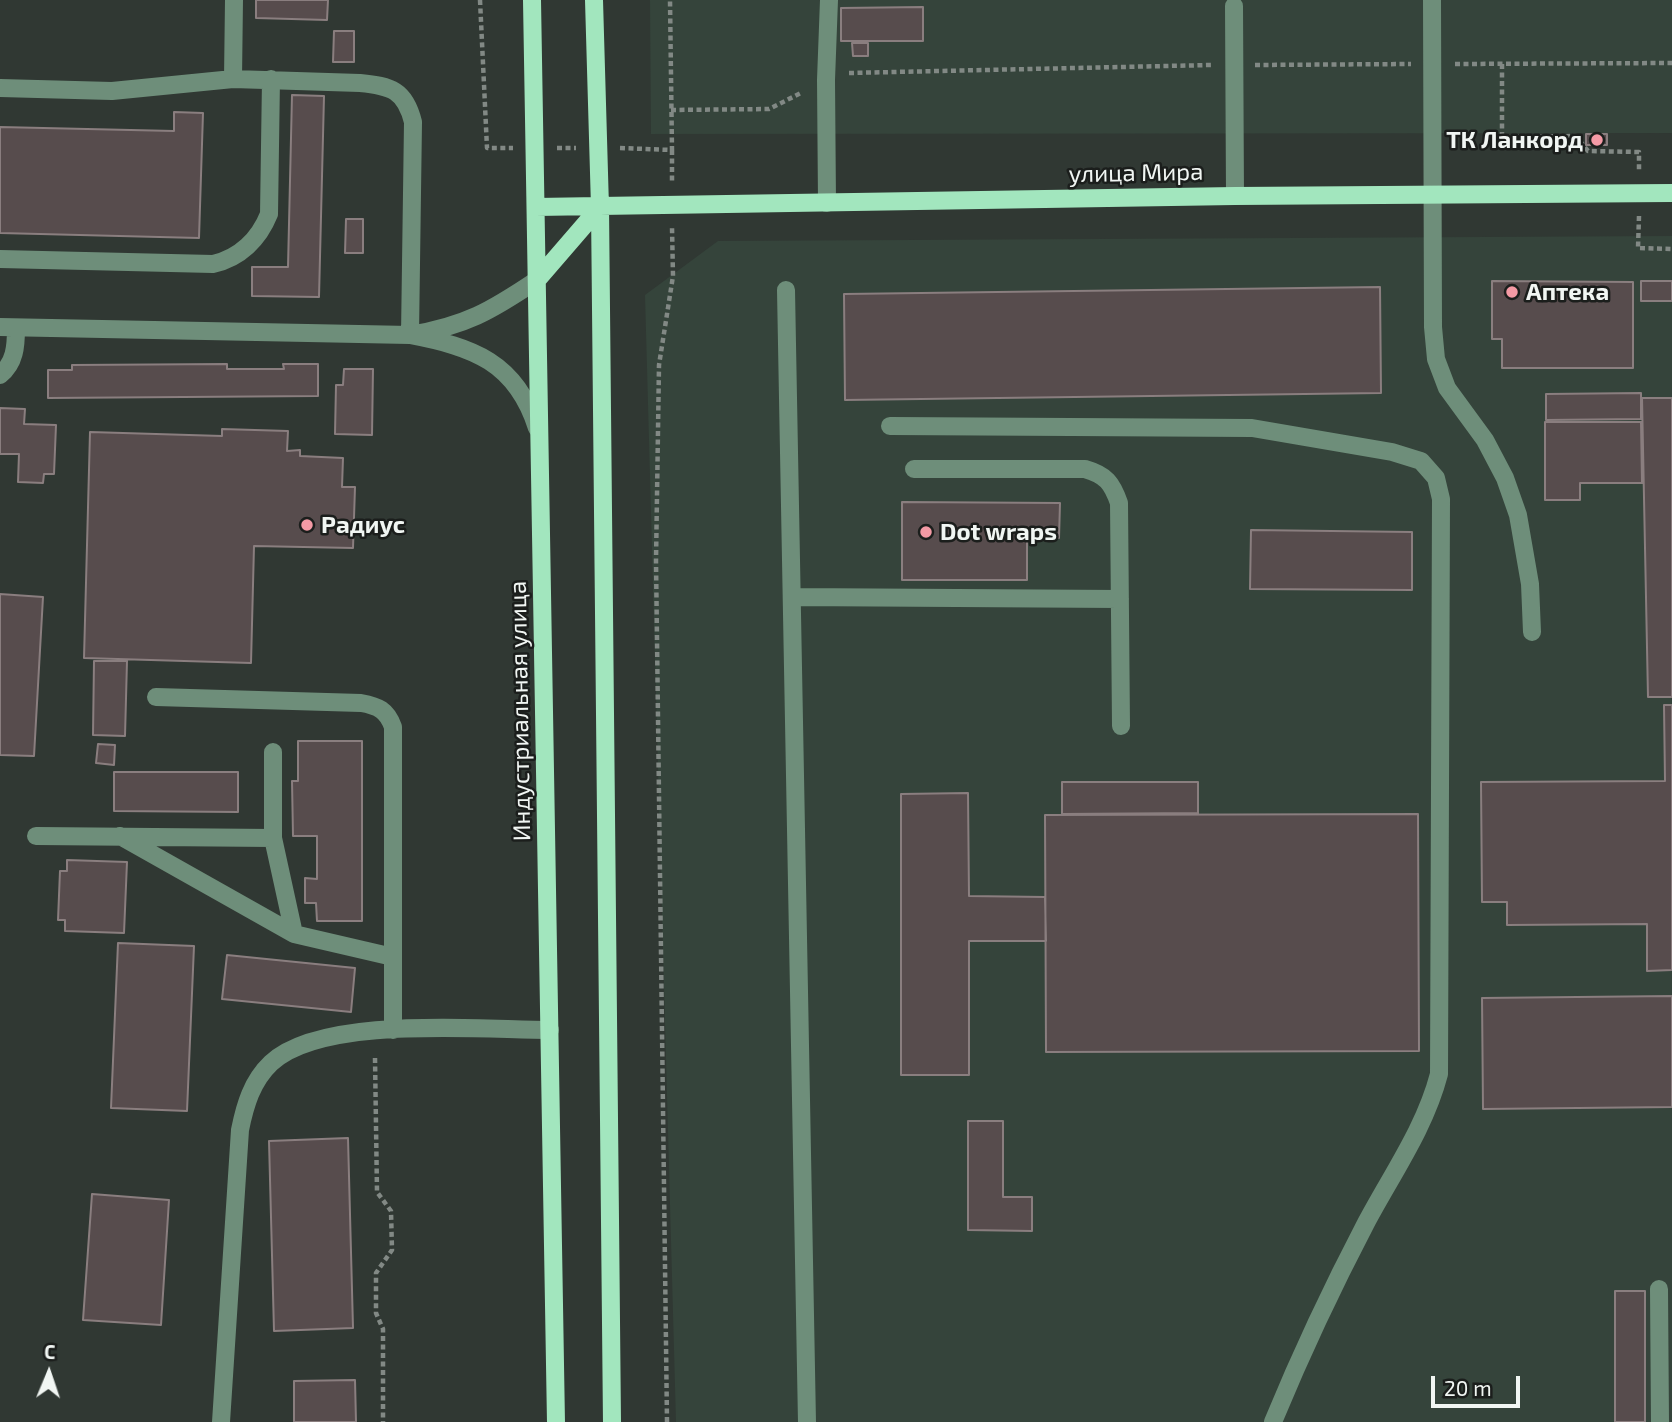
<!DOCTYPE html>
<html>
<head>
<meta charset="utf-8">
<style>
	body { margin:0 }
	#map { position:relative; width:1672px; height:1422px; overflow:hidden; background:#303833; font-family:"Exo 2",sans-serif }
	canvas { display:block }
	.north { position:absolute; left:14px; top:1338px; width:70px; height:70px; -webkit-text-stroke:5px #1b1e1c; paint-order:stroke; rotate:2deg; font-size:19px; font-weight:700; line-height:28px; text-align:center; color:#f1f6f3 }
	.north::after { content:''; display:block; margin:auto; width:24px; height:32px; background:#f1f6f3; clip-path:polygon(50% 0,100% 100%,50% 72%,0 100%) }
	.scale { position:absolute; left:1431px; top:1376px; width:89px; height:32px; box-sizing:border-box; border:4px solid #f1f6f3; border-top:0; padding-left:9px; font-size:21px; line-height:24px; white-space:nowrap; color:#f1f6f3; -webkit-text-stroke:5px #1b1e1c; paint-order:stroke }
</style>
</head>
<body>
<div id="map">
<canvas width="1672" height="1422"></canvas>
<div class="north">С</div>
<div class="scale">20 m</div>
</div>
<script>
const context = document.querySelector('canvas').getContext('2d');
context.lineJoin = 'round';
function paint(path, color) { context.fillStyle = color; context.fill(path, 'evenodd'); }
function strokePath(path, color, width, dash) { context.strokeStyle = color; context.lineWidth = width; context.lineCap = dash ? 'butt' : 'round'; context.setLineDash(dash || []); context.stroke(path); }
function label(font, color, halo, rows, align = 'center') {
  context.font = font + ' "Exo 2",sans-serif'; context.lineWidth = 5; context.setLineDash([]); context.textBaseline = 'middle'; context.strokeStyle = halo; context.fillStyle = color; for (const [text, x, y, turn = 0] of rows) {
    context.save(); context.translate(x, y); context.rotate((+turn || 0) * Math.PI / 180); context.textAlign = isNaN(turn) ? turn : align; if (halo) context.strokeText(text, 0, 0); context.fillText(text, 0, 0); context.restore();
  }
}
const built = new Path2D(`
	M650 0H1672V133L651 134Z
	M1672 236V1422H676L645 295 718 241Z`);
const building = new Path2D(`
	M256 0H328L327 20 256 18Z
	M923 7V41H841V8Z
	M334 31H354V62H333Z
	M852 43H868V56H853Z
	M292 95 324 96 319 297 252 296V267H288Z
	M174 112 203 113 199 238 0 233V127L174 131Z
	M1586 134H1607V145H1586Z
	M346 219H363V253H345Z
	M1492 281 1633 282V368H1502V339H1492Z
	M1641 281H1672V301H1641Z
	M1380 287 1381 393 845 400 844 294Z
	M227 364V369H284L283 364H318V396L48 398V370H72V365Z
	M344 369H373L372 435 335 434 336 385H343Z
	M1641 393V419L1546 420V394Z
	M1642 398H1672V697H1648Z
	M0 408 25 409 24 424 56 425 54 474H44L43 483 18 482 19 454H0Z
	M1545 422H1641L1642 483H1580V500H1545Z
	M222 429 288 431 287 451 300 450V456L343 458 342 487H355L353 548 254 546 251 663 84 658 90 432 222 436Z
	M902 502 1060 503 1059 538H1027V580H902Z
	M1251 530 1412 532V590L1250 589Z
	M0 594 43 597 34 756 0 755Z
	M94 661H127L125 736 93 735Z
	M1664 705H1672V970L1647 971V924L1507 925V902H1482L1481 782 1665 781Z
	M298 741H362V921H317L316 903H305V878L317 879V836H293L292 781H298Z
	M98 744 115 745 114 765 96 763Z
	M114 772H238V812L114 811Z
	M1062 782H1198V813L1062 814Z
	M968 793 969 896 1045 897 1046 941H969V1075H901V794Z
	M1418 814 1419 1051 1046 1052 1045 815Z
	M67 860 127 862 124 933 65 931V920H58L60 871H67Z
	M118 943 194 946 187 1111 111 1108Z
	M227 955 355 968 351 1012 222 999Z
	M1672 996V1107L1483 1109 1482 998Z
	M968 1121H1003V1197H1032V1231L968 1230Z
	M348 1138 353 1328 274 1331 269 1141Z
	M92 1194 169 1200 161 1325 83 1320Z
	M1615 1291H1645V1422H1615Z
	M355 1380 356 1422H294V1381Z`);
const path = new Path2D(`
	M480 0 487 148H513
	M1455 64 1672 63
	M1502 64V137L1576 136 1588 151 1639 152V172
	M1255 65 1411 64
	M849 73 1211 65
	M671 110 769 109 803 92
	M557 148H576
	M620 148 672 150 670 0
	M672 150V183
	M1639 216 1638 248 1672 249
	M375 1058 377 1192 391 1211 392 1250 376 1273V1313L383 1329V1422
	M667 1422 656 561 659 365 673 276 672 227`);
const minor = new Path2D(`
	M1432 0 1433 327 1436 359 1447 388 1485 440 1505 478 1518 515 1530 584 1532 632
	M1234 6 1235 196
	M233 79 234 0
	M0 88 112 91 233 79 360 83C391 86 405 90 413 122L410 335C473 347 516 362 537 428
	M827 203 826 80 829 0
	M0 259 213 264C240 258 259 239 269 214L271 79
	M786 290 807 1422
	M0 327 410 335C465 326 491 311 537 280
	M0 375C15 363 16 346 16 328
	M890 426 1252 428 1392 452 1421 461 1436 478 1441 499 1439 1074C1425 1128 1392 1174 1366 1223 1332 1288 1301 1354 1273 1422
	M914 469H1085C1106 475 1112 483 1119 503L1121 726
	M793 597 1120 599
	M156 697 361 703C378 706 387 710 393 727V1030
	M273 752V838L294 934
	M36 836 273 838
	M120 836 294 934 393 957
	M1659 1289 1660 1422
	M221 1422 240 1130C245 1105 252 1081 271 1063 322 1015 481 1030 550 1030`);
const major = new Path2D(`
	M532 0 556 1422
	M594 0 600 207 612 1422
	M536 207 1235 196 1672 193
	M537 280 600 207`);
const markers = [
	[1597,140,7,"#f49aa5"],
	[1512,292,7,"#f49aa5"],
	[307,525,7,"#f49aa5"],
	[926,532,7,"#f49aa5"]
];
const poiNames = [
	["ТК Ланкорд",1583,140,"right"],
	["Аптека",1526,292],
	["Радиус",321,525],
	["Dot wraps",940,532]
];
const streetNames = [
	["улица Мира",1136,173,-1],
	["Индустриальная улица",520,711,-91]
];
paint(built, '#35443b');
paint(building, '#574c4d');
strokePath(building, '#8a7e7f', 2);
strokePath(path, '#828985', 4.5, [5, 3.5]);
strokePath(minor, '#6e8e7a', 18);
strokePath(major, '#a2e6be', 18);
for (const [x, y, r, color] of markers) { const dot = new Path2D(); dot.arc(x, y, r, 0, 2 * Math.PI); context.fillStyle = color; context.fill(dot); strokePath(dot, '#1b1e1c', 2.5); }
label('bold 24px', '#f1f6f3', '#1b1e1c', poiNames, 'left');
label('24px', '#f1f6f3', '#1b1e1c', streetNames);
</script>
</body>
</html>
